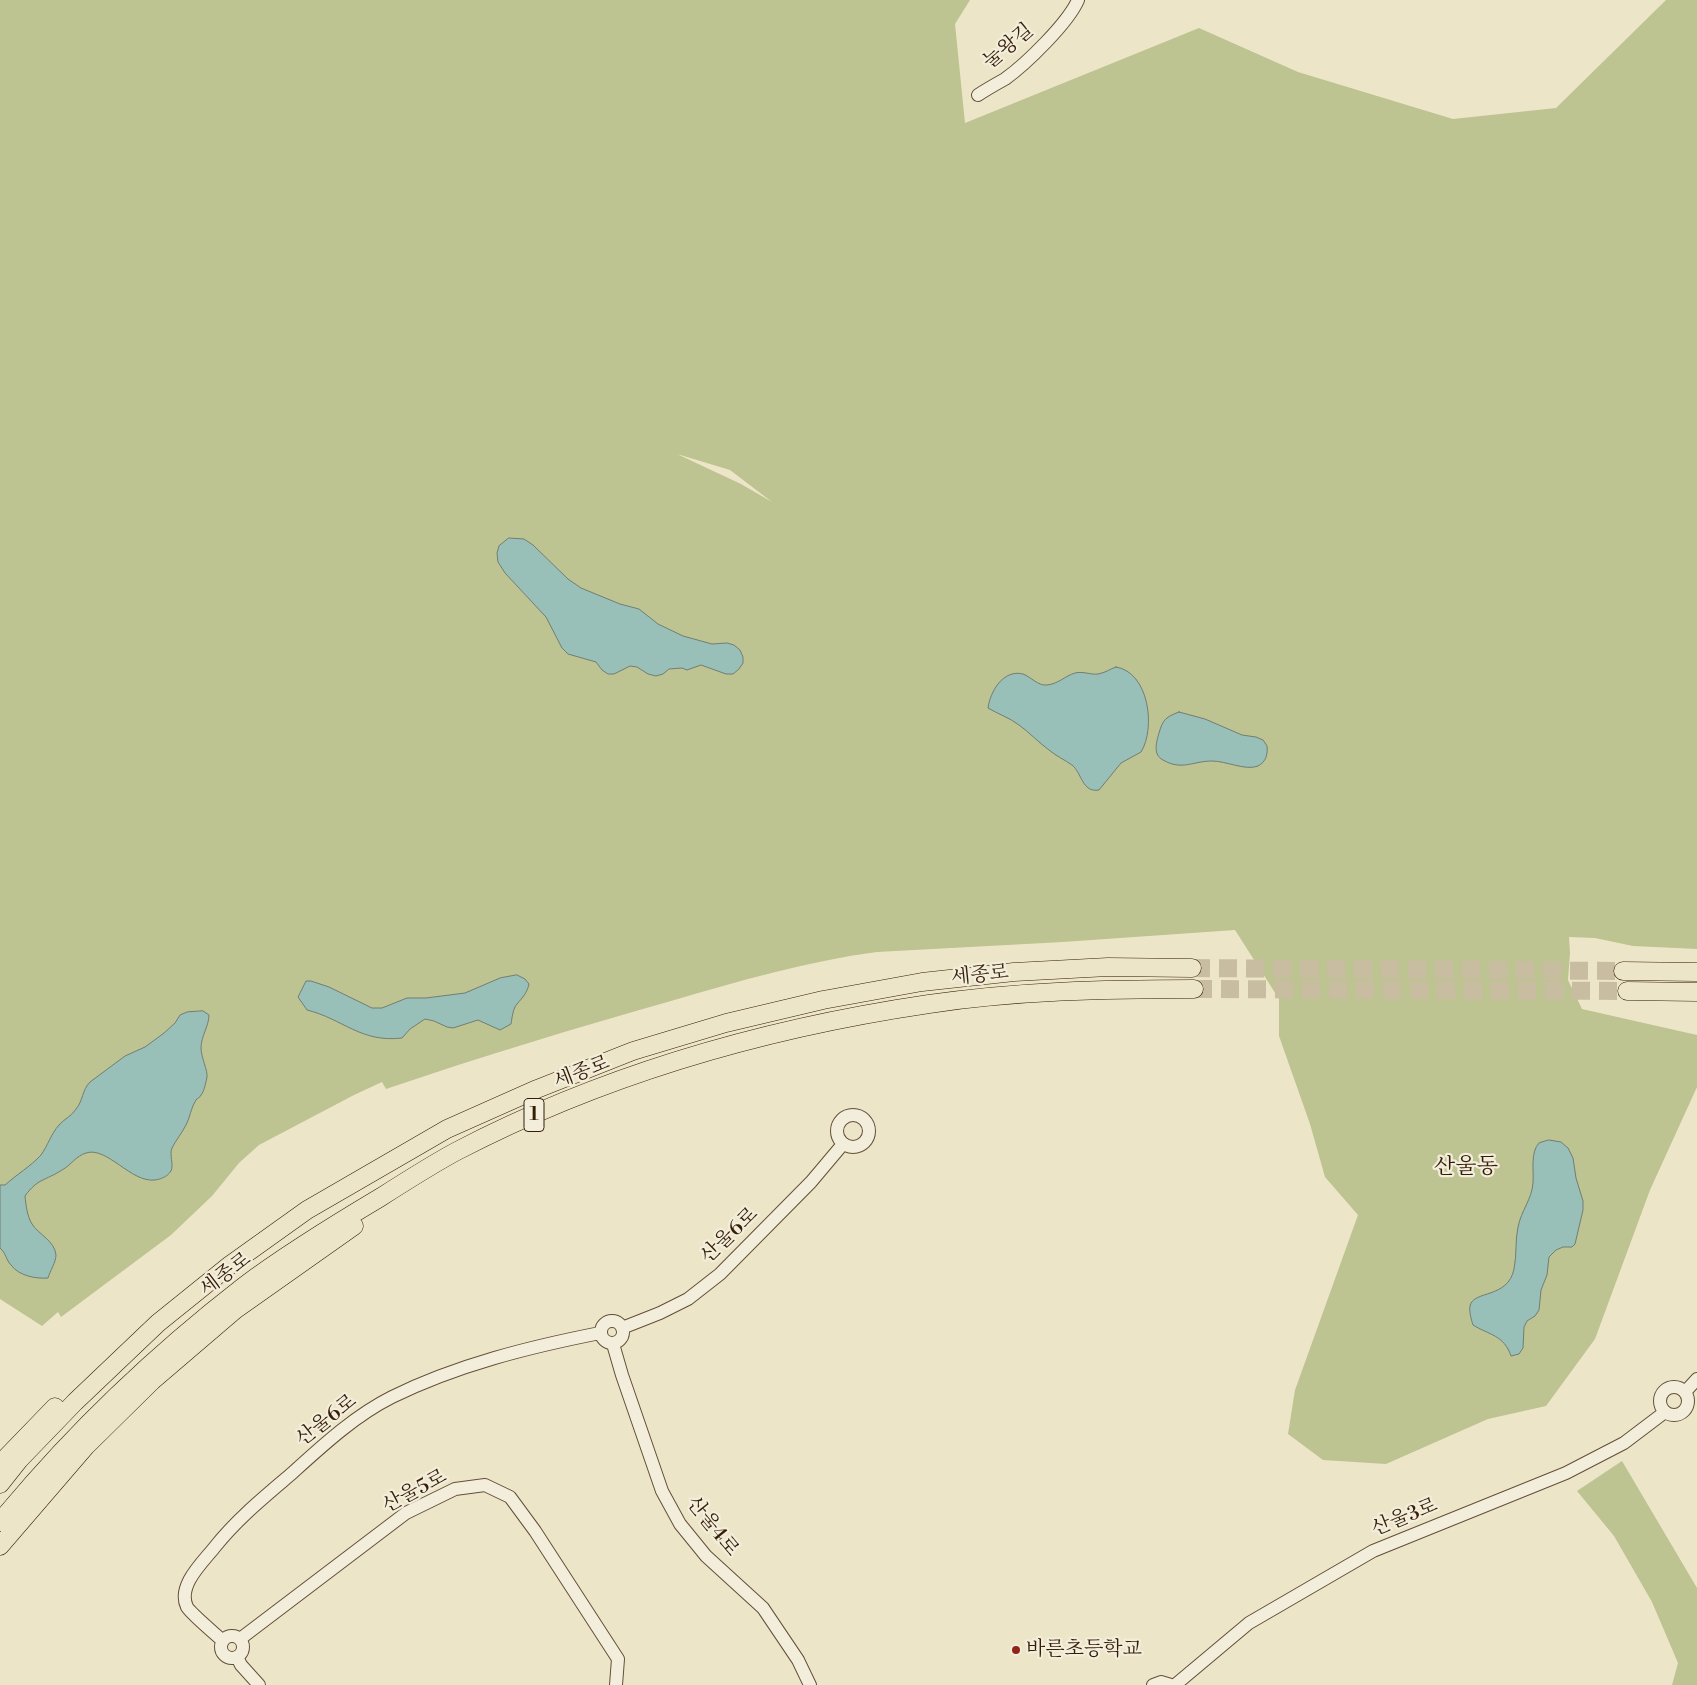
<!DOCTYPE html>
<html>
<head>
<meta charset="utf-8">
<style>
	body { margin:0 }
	canvas { display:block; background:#ede5c7 }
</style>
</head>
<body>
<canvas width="1697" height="1685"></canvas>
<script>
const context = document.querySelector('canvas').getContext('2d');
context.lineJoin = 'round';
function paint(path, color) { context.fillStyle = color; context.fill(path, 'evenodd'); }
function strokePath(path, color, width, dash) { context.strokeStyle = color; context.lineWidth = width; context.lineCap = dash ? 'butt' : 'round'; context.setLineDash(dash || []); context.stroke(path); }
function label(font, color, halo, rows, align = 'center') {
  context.font = font + ' "Libre Bodoni","Noto Serif KR",serif'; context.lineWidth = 4.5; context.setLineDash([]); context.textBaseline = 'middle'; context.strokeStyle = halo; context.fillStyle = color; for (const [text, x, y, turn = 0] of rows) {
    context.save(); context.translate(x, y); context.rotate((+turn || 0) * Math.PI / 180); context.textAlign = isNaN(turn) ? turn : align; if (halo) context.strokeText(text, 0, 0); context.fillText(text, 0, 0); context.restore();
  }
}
const green = new Path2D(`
	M0 0H970L955 24 965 123 1199 28 1298 72 1453 119 1556 108 1666 0H1697V949L1633 946 1595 938 1569 937 1570 953 1568 980 1582 1009 1697 1035V1087L1650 1190 1595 1339 1546 1406 1488 1419 1386 1464 1323 1460 1288 1434 1295 1390 1358 1215 1325 1177 1310 1124 1279 1036V999L1235 930 1063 942 877 952C808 961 739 981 671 1001 575 1028 480 1057 386 1089L382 1082 354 1095 259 1145 239 1163 212 1196 171 1235 61 1317 58 1312 42 1326 0 1299ZM677 454 730 470 772 502 741 484Z
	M1622 1461 1697 1588V1685H1672L1678 1663 1652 1602 1614 1536 1577 1491Z`);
const water = new Path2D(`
	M509 538 524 539 533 545 568 579 581 588 620 604 639 609 658 624 683 636 712 644 727 643 734 645 740 650 743 657V663L739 669 733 674H726L701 665 687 670 682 668 669 669 663 674 656 676 648 674 637 667 630 666 614 674H608L602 670 596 662 568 654 562 648 546 617 505 573 498 562 497 553 499 546Z
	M1116 667C1149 672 1156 728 1141 752L1121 763 1099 790C1082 793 1082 773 1072 765 1065 760 1056 756 1049 750 1038 742 1029 732 1019 725 1010 718 998 714 988 708 990 692 1003 669 1023 674 1031 677 1038 686 1047 685 1058 684 1065 676 1075 673 1083 671 1091 675 1098 674 1105 673 1110 669 1116 667Z
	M1179 712 1205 719 1242 735 1256 737 1263 740 1267 746C1268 754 1266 762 1258 766 1246 771 1226 761 1212 761 1193 761 1182 771 1163 760 1153 755 1156 743 1159 733 1163 719 1166 717 1179 712Z
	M517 975 525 979 529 984C527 993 523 997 517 1004 513 1008 512 1018 511 1024L500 1030 478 1020 453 1028 447 1027 434 1021 425 1019 410 1029 402 1038C361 1043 343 1019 307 1010L298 997 306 981H311L329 987 372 1008H382L407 998H426L465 993 500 978Z
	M203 1011 209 1015C209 1026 201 1036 201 1048 201 1057 208 1071 207 1077 206 1082 204 1092 201 1095 200 1098 197 1098 196 1100 191 1107 190 1118 186 1125 182 1133 176 1140 172 1148 169 1155 174 1164 171 1171 167 1177 161 1179 155 1180 131 1183 107 1146 86 1153 76 1156 71 1165 62 1170 45 1181 38 1178 25 1196 26 1205 27 1216 32 1224 38 1234 55 1241 56 1255 56 1262 50 1271 48 1278 36 1279 19 1276 11 1265 6 1260 6 1253 0 1248V1185H5C16 1175 31 1166 41 1155 48 1145 51 1134 59 1125 64 1119 72 1116 76 1109 83 1101 82 1090 90 1082L125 1056 145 1047 164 1033 175 1023 180 1015 187 1012Z
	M1549 1140 1561 1142 1568 1148 1573 1158 1576 1178 1583 1201V1210L1575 1244 1572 1247H1563L1556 1250 1549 1257 1547 1275 1541 1290 1539 1310 1535 1316 1527 1321 1524 1327 1523 1348 1519 1354 1511 1356C1504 1335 1489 1335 1473 1325 1471 1319 1469 1311 1470 1306 1473 1290 1508 1299 1514 1269 1517 1255 1515 1240 1518 1227 1521 1211 1532 1199 1533 1183 1534 1171 1530 1152 1539 1143Z`);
const highwayTunnel = new Path2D(`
	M1192 968 1623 971
	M1194 989 1627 991`);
const minor = new Path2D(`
	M978 95C987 89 996 84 1005 79 1026 64 1068 23 1078 0
	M837 1131a16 16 0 1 1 32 0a16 16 0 1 1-32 0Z
	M601 1332a11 11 0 1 1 22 0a11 11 0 1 1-22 0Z
	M622 1328 660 1313 688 1299 720 1274 811 1182 843 1144
	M613 1344 622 1375 662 1491 680 1524 706 1556 763 1608 798 1660 810 1685
	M1660 1401a14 14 0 1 1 28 0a14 14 0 1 1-28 0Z
	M1685 1392 1697 1379
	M221 1647a11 11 0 1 1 22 0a11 11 0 1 1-22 0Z
	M240 1639 406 1513 455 1489 485 1485 510 1497 535 1531 618 1659 616 1685
	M223 1641C216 1635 190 1612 187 1607 177 1586 202 1563 214 1548 236 1520 263 1498 290 1475 321 1447 354 1416 392 1397 457 1365 529 1347 600 1333
	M237 1657 241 1665 259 1685
	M1153 1685 1161 1682 1171 1685
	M1175 1685 1249 1623 1373 1551 1566 1473 1624 1443 1665 1412`);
const highway = new Path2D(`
	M1623 971 1697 972
	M1627 991 1697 992
	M0 1464 55 1407
	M0 1484 19 1460 75 1402 158 1323 230 1265 307 1210 447 1129 537 1089 633 1051 726 1023 823 1000 922 982 1014 972 1108 967 1192 968
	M0 1522C72 1434 155 1355 244 1286 288 1253 334 1225 381 1197 406 1181 431 1165 457 1151 603 1075 766 1028 929 1004 1017 991 1105 989 1194 989
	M0 1546 86 1446 152 1381 235 1310 354 1226`);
const markers = [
	[1016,1650,5,"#8f2418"]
];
const shields = [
	[534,1115,20]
];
const shieldNames = [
	["1",534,1115]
];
const streetNames = [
	["눌왕길",1009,47,-40],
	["세종로",980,976,-6],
	["세종로",582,1073,-21],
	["산울6로",730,1236,-44],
	["세종로",226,1275,-37],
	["산울6로",327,1421,-38],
	["산울5로",415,1492,-28],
	["산울3로",1405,1518,-22],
	["산울4로",712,1527,51]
];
const poiNames = [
	["바른초등학교",1026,1650]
];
const quarterNames = [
	["산울동",1466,1168]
];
paint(green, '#bec392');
paint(water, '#99bfb9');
strokePath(water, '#717e72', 1);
strokePath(highwayTunnel, '#c8bda1', 18, [18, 9]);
strokePath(minor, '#634f38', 14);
strokePath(highway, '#351d08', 19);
strokePath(minor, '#f3eedb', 12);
strokePath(highway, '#ede5c7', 18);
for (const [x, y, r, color] of markers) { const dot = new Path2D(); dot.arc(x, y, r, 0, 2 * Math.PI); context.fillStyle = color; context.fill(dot); strokePath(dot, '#f3eedb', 2); }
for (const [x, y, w] of shields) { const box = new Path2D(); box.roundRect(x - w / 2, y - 16.5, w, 33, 4); context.fillStyle = '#f3eedb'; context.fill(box); strokePath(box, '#351d08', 1); }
label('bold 19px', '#351d08', null, shieldNames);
label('20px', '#351d08', '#f3eedb', streetNames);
label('20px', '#351d08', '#f3eedb', poiNames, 'left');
label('22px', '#351d08', '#f3eedb', quarterNames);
</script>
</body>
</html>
